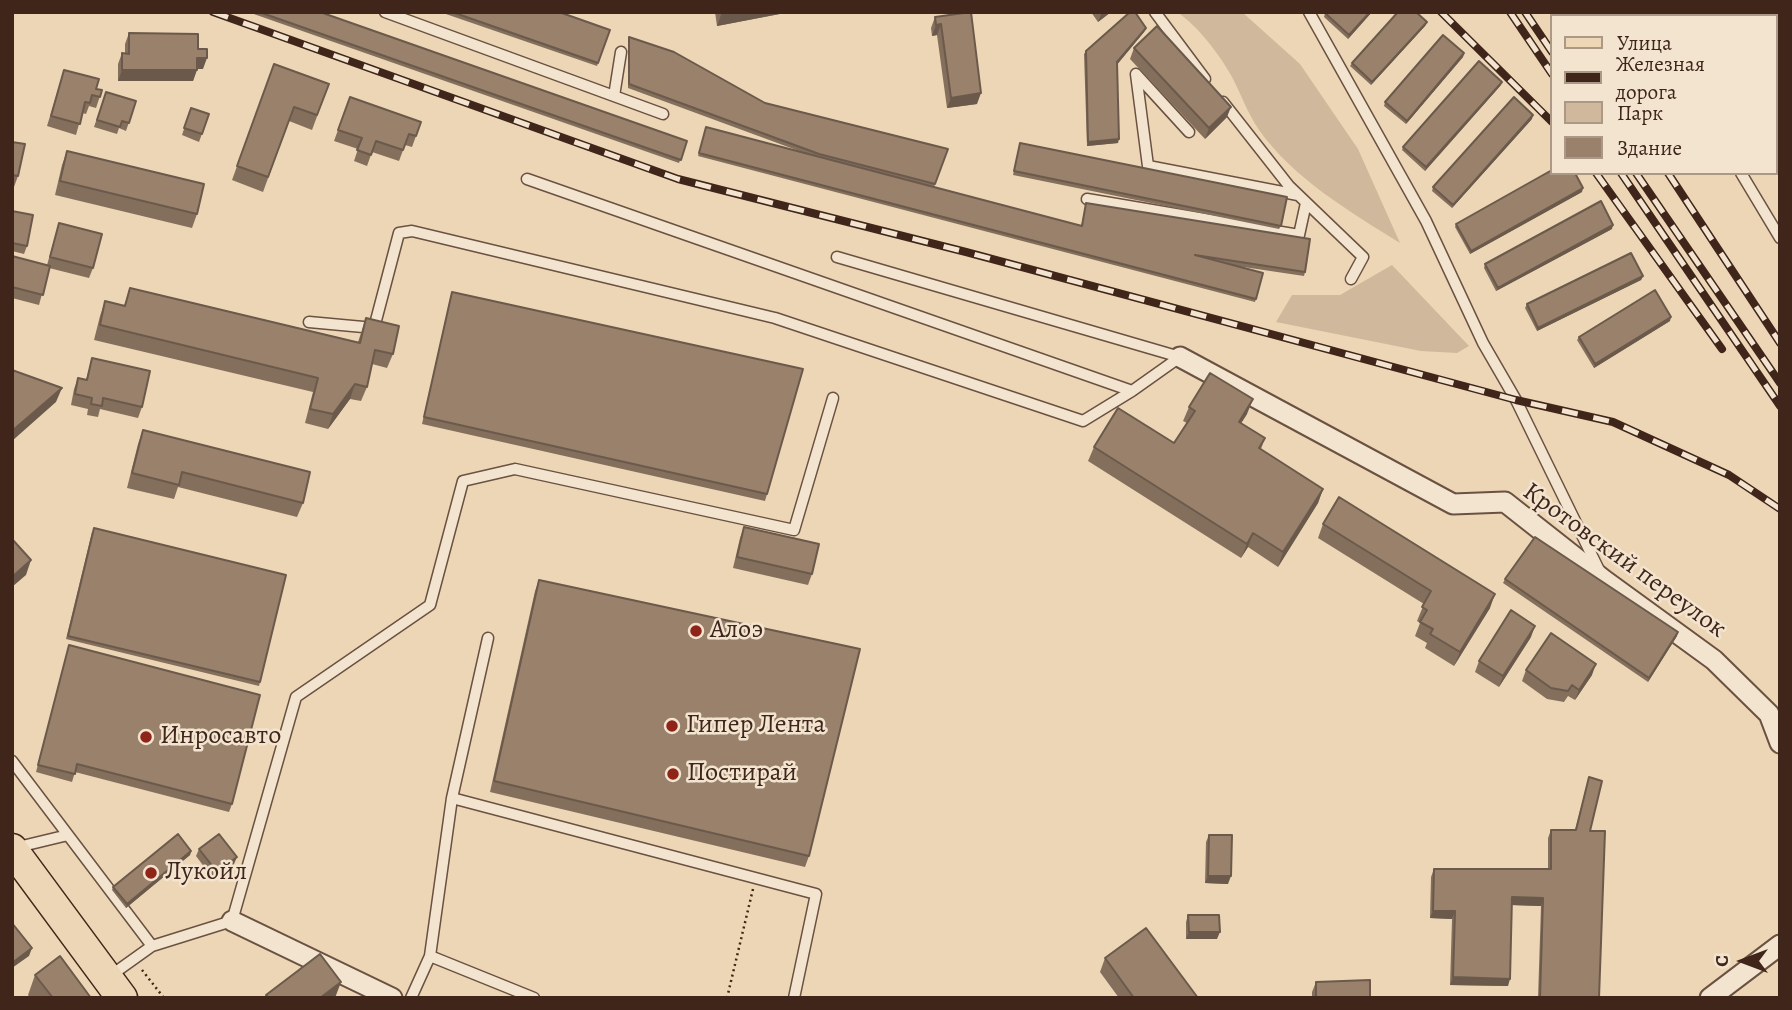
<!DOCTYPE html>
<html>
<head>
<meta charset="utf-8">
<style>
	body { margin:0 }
	#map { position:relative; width:1792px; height:1010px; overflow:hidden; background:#edd6b6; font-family:Alegreya,serif }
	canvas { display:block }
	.frame { position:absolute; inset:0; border:14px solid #3f251a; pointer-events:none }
	.legend { position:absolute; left:1550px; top:14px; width:228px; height:161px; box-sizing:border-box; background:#f3e4d0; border:2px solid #ab9887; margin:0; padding:9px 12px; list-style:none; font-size:21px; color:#3f251a }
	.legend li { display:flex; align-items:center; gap:14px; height:35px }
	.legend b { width:35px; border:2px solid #ab9887 }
	.north { position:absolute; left:1708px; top:926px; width:70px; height:70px; -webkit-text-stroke:5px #f3e4d0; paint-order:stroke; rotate:270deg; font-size:19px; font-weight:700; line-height:28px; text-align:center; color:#3f251a }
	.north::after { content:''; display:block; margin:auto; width:24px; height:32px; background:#3f251a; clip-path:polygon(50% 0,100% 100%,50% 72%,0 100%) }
</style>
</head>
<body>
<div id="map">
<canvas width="1792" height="1010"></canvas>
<div class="frame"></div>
<ul class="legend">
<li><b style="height:9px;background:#edd6b6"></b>Улица</li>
<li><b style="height:9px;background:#3f251a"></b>Железная дорога</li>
<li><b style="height:19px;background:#cfb89b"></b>Парк</li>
<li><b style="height:19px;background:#99816b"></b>Здание</li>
</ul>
<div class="north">С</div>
</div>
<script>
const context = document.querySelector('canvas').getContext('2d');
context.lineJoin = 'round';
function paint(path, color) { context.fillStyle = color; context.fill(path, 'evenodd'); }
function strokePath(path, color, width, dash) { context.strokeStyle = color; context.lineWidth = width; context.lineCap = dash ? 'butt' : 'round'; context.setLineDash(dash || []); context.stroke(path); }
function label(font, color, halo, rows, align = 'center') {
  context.font = font + ' Alegreya,serif'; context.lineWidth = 5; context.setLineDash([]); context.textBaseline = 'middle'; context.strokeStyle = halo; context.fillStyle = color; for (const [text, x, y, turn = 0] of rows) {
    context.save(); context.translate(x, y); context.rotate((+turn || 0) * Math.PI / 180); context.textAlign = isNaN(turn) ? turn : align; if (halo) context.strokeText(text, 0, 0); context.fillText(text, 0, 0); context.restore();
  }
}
const green = new Path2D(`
	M1177 12H1242L1300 64 1358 149 1400 243C1349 211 1294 179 1259 130 1248 114 1241 94 1232 77 1220 55 1198 26 1177 12Z
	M1392 265 1469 346 1457 353 1421 351 1276 322 1292 295H1340Z`);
const path = new Path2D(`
	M142 970 164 998
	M727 998 753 889`);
const service = new Path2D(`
	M385 12 663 114
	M1155 12 1205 79
	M1309 12 1426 221 1483 343 1516 400 1599 570
	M1652 12 1654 16
	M1136 74 1148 166 1298 195
	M1136 74 1189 132
	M614 96 621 52
	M1223 102 1289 186 1363 257 1351 279
	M1741 173 1780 238
	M527 179 1132 391 1180 357
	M1087 199 1299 235 1306 203
	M837 257 1180 357
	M309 322 374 328 399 233 412 231 775 318 1083 421 1132 391
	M12 761 152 946
	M452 798 816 894 794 998
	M14 848 68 835
	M430 956 534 998
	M110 976 152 946 232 921 296 697 430 605 463 481 515 469 794 530 833 398
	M411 998 430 956 452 798 488 638`);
const minor = new Path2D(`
	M1180 357 1453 504 1505 502 1604 580 1714 660 1769 714 1780 743
	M232 921 392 998
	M1710 998 1780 945`);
const primary = new Path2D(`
	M12 849 122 998`);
const rail = new Path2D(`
	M213 12 678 179 966 252 1516 400 1613 422 1729 475 1780 509
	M1441 12 1552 122
	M1510 12 1552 74
	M1525 12 1552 52
	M1556 12 1558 16
	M1596 173 1722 349
	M1621 173 1780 406
	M1636 173 1780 383
	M1668 173 1780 343`);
const wall = new Path2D(`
	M248 12H320L687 141 679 163Z
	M440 12H559L610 30 597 66Z
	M715 12H790L717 26Z
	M971 12 977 104 947 108 937 35 932 36 931 28 935 17Z
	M1091 12H1111L1098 22Z
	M1372 12 1348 39 1324 17 1325 13Z
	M1427 22 1425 26 1371 85 1350 66 1352 63Z
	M1146 28 1144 32 1117 64 1118 143 1087 146 1084 54 1086 51Z
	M129 33 198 49 203 69H197L193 81H118V64L122 53H125V44Z
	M629 37 765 103 948 149 934 187 1081 226 1086 203 1305 272 1304 276 1230 265 1263 273 1255 302 698 156 706 127 810 155 628 88V40Z
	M1134 48 1227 117 1205 139 1130 59Z
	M1464 53 1463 57 1406 124 1384 106 1385 102Z
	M274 64 329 84 312 130 289 121 263 192 232 180Z
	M64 70 96 89 102 90 96 108 89 106 86 114 82 113 76 135 47 126Z
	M1501 85 1425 171 1402 150 1403 147Z
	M106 92 136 101 126 131 119 128 117 134 94 127Z
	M350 97 416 136 412 147 405 145 399 161 372 152 367 166 354 161 358 149 334 141Z
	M191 108 209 114 199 142 182 135Z
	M1532 119 1452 208 1432 191 1433 187Z
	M12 142 18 176 14 187 12 186Z
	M1020 143 1281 226 1279 229 1013 175Z
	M67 151 197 214 192 228 55 195 62 165Z
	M1582 192 1470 254 1455 227 1456 224Z
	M12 211 27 246 24 254 12 251Z
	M59 223 93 268 89 278 49 268 39 305 12 298V256L47 265Z
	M1612 229 1496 291 1484 268 1485 264Z
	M1643 276 1641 280 1537 331 1525 308 1527 304Z
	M130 288 358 342 366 318 393 354 387 368 372 364 367 387 361 401 350 399 328 429 305 423 313 392 94 340 100 316 105 301 124 306Z
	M452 292 767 494 765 501 422 424 450 299Z
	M1670 321 1594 368 1577 340 1579 337Z
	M92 358 142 407 138 418 100 409 98 417 87 415 88 409 71 405 74 389 78 378 86 380Z
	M1189 407 1247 414 1241 423 1265 438 1261 449 1323 489 1318 503 1278 567 1248 547 1241 558 1088 461 1094 447 1174 443 1187 423 1183 421Z
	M143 430 303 503 297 517 178 487 174 499 127 488 138 444Z
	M1323 524 1490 608 1454 666 1425 648 1427 643 1415 636 1420 623 1417 621 1424 604 1318 538Z
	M744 527 812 574 808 585 733 568 740 538Z
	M92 532 260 682 259 686 66 639Z
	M1505 579 1677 636 1648 682 1503 583Z
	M539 580 809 856 805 867 490 792 535 591Z
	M1531 637 1499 687 1475 672 1479 661Z
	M69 645 232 804 229 812 75 772 72 782 36 772Z
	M1526 670 1592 675 1575 700 1568 696 1564 702 1547 699 1522 681Z
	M1589 777 1590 831 1599 998H1538L1541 906 1512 905 1508 986 1450 985 1452 919 1430 918 1431 877 1434 869H1548V838L1551 830H1575Z
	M1209 835 1228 884 1205 883 1206 842Z
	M199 849 234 864 214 880 196 856Z
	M191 851 190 855 126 908 112 890 113 887Z
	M1188 915 1217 939H1186V922Z
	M1105 958 1198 998H1119L1100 972Z
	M35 975 91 998H30L28 995Z
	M1316 982 1370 998H1312V992Z`);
const shadedWall = new Path2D(`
	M722 12H790L717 26Z
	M1102 12H1111L1098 22Z
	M1370 12H1372L1348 39 1349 35Z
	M1427 22 1425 26 1371 85 1372 82Z
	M941 24 937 35 932 36 936 25Z
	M1146 28 1144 32 1116 66 1117 62Z
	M1464 53 1463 57 1406 124 1407 121Z
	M197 58H207L203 69H193Z
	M122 70H197L193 81H118Z
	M1502 82 1501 85 1425 171 1426 167Z
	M981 93 977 104 947 108 951 98Z
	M1231 107 1227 117 1205 139 1209 128Z
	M1533 115 1532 119 1452 208 1453 205Z
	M1119 139 1118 143 1087 146 1088 142Z
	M1583 188 1582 192 1470 254 1471 251Z
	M1613 225 1612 229 1496 291 1498 288Z
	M1643 276 1641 280 1537 331 1538 328Z
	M1671 317 1670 321 1594 368 1595 364Z
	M355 384 350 399 328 429 333 414Z
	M62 388 56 402 12 441V431Z
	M1253 399 1247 414 1233 436 1239 422Z
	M1323 489 1318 503 1278 567 1283 552Z
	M1253 533 1248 547 1241 558 1247 544Z
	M31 560 26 575 12 587V577Z
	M1495 594 1490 608 1454 666 1460 652Z
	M1535 626 1531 637 1499 687 1503 676Z
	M1678 632 1677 636 1648 682 1649 678Z
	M1596 664 1592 675 1575 700 1579 690Z
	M191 851 190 855 126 908 127 904Z
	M237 857 234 864 214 880 217 872Z
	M1208 876H1231L1228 884 1205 883Z
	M1512 897 1543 898 1541 906 1510 905Z
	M1433 911H1455L1452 919 1430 918Z
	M1189 932H1220L1217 939H1186Z
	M32 948 29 956 12 968V963Z
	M1453 977 1510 979 1508 986 1450 985Z
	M341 982 335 998H320Z`);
const building = new Path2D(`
	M259 12H320L687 141 681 160Z
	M452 12H559L610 30 598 63Z
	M971 12 981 93 951 98 941 24 936 25 935 17Z
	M1130 12H1135L1146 28 1117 62 1119 139 1088 142 1086 51Z
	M1326 12H1370L1349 35 1325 13Z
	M1398 12H1416L1427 22 1372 82 1352 63Z
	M1157 26 1231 107 1209 128 1134 48Z
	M129 33 198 34V49H207V58H197V70H122V53L129 54Z
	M1443 35 1464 53 1407 121 1385 102Z
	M629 37 674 52 765 103 948 149 935 184 819 154 629 84Z
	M1479 61 1502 82 1426 167 1403 147Z
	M274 64 329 84 317 115 294 107 268 177 237 166Z
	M64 70 99 79 96 89 102 90 100 97 92 95 90 103 85 102 80 124 51 116Z
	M106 92 136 101 129 123 122 121 120 127 97 120Z
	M350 97 421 122 416 136 409 134 403 150 376 141 371 155 357 150 362 138 338 130Z
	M1514 97 1533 115 1453 205 1433 187Z
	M191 108 209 114 202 134 184 128Z
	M706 127 1082 226 1086 203 1310 239 1305 272 1195 255 1263 273 1256 299 699 153Z
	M12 142 25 144 18 176 12 175Z
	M1020 143 1287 197 1281 226 1014 171Z
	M67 151 204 184 197 214 60 181Z
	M1552 170V173H1575L1583 188 1471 251 1456 224Z
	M1601 201 1613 225 1498 288 1485 264Z
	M12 211 33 215 27 246 12 243Z
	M59 223 102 234 93 268 50 257Z
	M1631 253 1643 276 1538 328 1527 304Z
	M12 256 50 266 43 295 12 287Z
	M130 288 360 343 366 318 399 326 393 354 375 350 367 387 355 384 333 414 310 409 318 378 100 325 105 301 125 306Z
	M1655 290 1671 317 1595 364 1579 337Z
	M452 292 803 369 767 494 424 417Z
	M92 358 150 371 142 407 103 398 102 406 91 404 92 398 75 394 78 378 87 380Z
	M12 370 62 388 12 431Z
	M1210 373 1253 399 1239 422 1265 438 1259 448 1323 489 1283 552 1253 533 1247 544 1094 447 1118 408 1174 443 1195 411 1189 407Z
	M143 430 310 472 303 503 182 472 179 485 132 473Z
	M1339 497 1495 594 1460 652 1430 634 1433 629 1420 622 1427 610 1422 607 1431 591 1323 524Z
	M744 527 819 544 812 574 737 557Z
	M94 528 286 575 260 682 68 636Z
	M1535 537 1678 632 1649 678 1505 579Z
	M12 539 31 560 12 577Z
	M539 580 860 649 809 856 494 781Z
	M1511 610 1535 626 1503 676 1479 661Z
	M1551 633 1596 664 1579 690 1572 685 1568 691 1551 688 1526 670Z
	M69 645 260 695 232 804 77 764 75 774 38 765Z
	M1589 777 1602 781 1590 831H1605L1599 998H1540L1543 898 1512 897 1510 979 1453 977 1455 911H1433L1434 869H1551V830H1576Z
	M178 834 191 851 127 904 113 887Z
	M219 834 237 857 217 872 199 849Z
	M1209 835H1232L1231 876H1208Z
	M1188 915H1219L1220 932H1189Z
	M12 923 32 948 12 963Z
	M1146 928 1198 998H1134L1105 958Z
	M320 954 341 982 320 998H269L266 995Z
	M60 956 91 998H53L35 975Z
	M1370 980V998H1316V982Z`);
const markers = [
	[696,631,7,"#8f2418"],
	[672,726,7,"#8f2418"],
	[146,737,7,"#8f2418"],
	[673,774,7,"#8f2418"],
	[151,873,7,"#8f2418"]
];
const streetNames = [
	["Кротовский переулок",1624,561,36]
];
const poiNames = [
	["Алоэ",710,631],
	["Гипер Лента",686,726],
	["Инросавто",160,737],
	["Постирай",687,774],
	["Лукойл",165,873]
];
paint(green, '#cfb89b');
strokePath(service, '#6a5141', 13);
strokePath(minor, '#6a5141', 23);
strokePath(primary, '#3f251a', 33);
strokePath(path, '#3f251a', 2.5, [2, 3.5]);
strokePath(service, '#f3e4d0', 10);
strokePath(minor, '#f3e4d0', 19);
strokePath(primary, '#edd6b6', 30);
strokePath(rail, '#3f251a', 8);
strokePath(rail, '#f3e4d0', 5, [16]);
paint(wall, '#846f5c');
paint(shadedWall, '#6b5a4b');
paint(building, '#99816b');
strokePath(building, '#6b5a4b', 2);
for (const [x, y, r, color] of markers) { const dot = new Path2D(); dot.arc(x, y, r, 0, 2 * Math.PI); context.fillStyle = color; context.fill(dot); strokePath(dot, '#f3e4d0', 2.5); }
label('26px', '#3f251a', '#f3e4d0', streetNames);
label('26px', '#3f251a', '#f3e4d0', poiNames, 'left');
</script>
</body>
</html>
